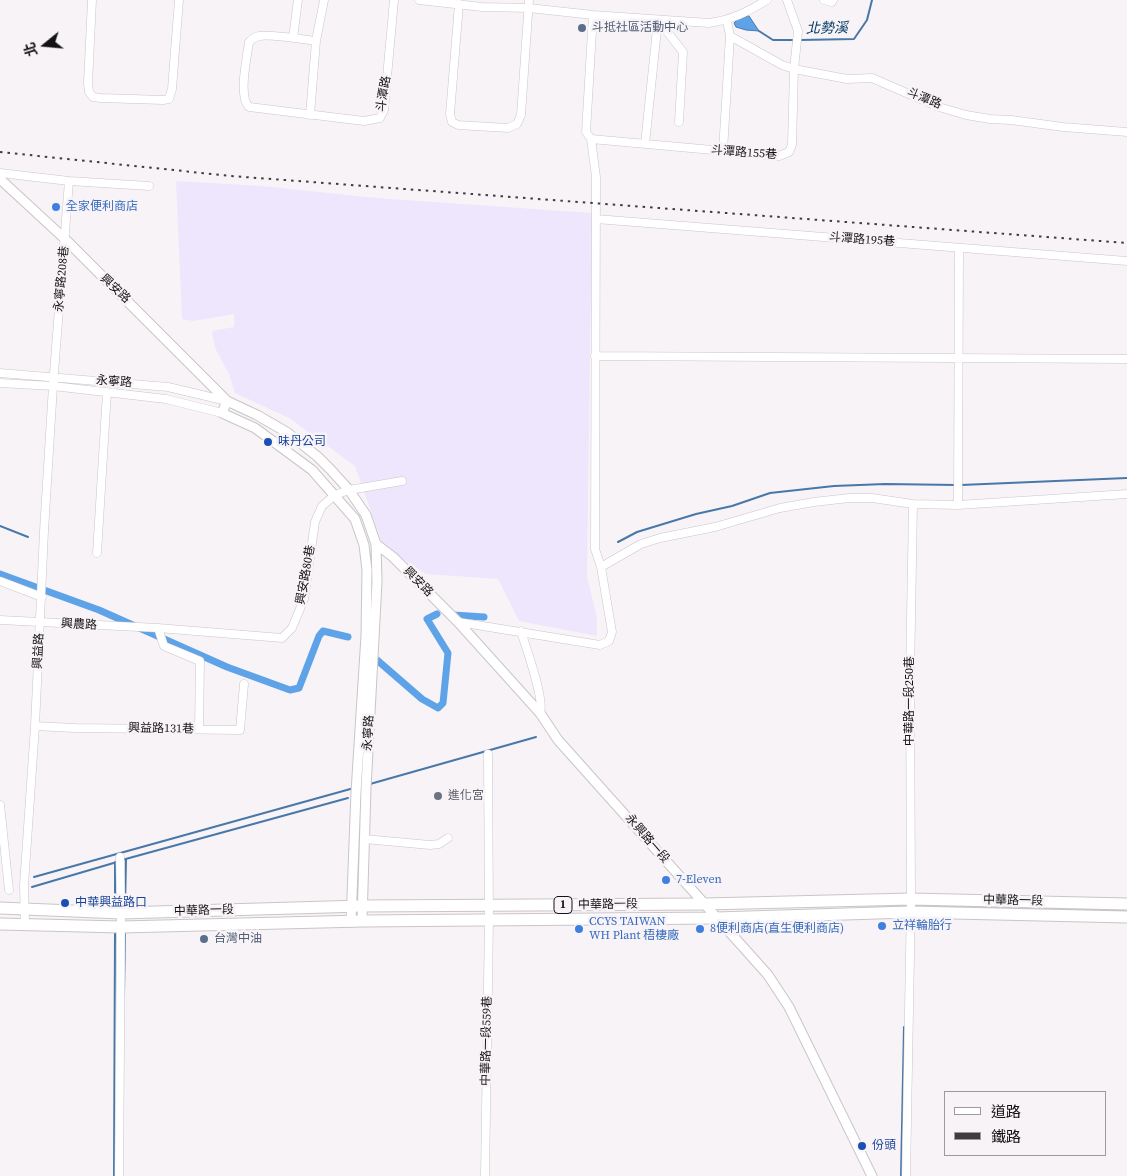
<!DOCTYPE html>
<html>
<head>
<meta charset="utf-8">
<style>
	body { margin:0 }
	#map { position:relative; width:1127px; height:1176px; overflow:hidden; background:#f8f3f7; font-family:"Source Serif 4","Noto Sans TC",serif }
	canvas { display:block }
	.legend { position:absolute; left:944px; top:1091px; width:162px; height:65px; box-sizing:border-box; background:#f8f3f7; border:1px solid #9d999c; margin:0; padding:6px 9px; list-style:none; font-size:15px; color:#141314 }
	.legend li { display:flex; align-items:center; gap:10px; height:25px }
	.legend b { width:25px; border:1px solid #9d999c }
	.north { position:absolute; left:20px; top:20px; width:50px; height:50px; -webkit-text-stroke:4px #f8f3f7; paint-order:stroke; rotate:253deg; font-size:14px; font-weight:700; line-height:20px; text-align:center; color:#141314 }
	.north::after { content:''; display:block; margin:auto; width:18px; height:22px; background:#141314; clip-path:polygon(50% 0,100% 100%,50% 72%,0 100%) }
</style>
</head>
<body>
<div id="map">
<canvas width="1127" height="1176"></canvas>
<ul class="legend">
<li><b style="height:6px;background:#fff"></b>道路</li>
<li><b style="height:6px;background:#3e3c3e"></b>鐵路</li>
</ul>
<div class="north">北</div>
</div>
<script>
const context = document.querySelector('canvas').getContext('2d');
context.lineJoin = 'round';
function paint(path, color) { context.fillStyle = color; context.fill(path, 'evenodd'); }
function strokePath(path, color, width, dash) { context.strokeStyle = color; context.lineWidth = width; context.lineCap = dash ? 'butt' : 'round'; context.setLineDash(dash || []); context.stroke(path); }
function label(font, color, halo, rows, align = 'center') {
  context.font = font + ' "Source Serif 4","Noto Sans TC",serif'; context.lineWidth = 5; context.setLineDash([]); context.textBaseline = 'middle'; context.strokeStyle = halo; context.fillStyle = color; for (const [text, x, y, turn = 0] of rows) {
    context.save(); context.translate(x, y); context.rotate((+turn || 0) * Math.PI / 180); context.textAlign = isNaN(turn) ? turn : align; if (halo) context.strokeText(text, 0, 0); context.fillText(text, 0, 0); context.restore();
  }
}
const industrial = new Path2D(`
	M176 181 262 186 376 198 592 213 587 577 597 618V636L519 621 498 579 426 574 383 546 355 466 289 418 235 393 229 374 215 348 212 331 234 327V314L193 321 182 319Z`);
const water = new Path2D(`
	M749 16 759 31 746 30 736 27 734 23 737 20Z`);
const stream = new Path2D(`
	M759 31 773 40H796
	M800 40 854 39 867 20 872 0
	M961 485 1127 478
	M0 526 28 537
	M618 542 637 532 696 514 732 506 770 493 834 486 885 484 957 485
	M370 784 536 737
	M122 860 348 798
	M34 877 354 788
	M32 887 117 862
	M125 909 126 859
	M115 910V862
	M124 994 125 932
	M114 1176 115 932
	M901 1176 904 1027`);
const canal = new Path2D(`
	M0 574 99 610 227 667 290 690 299 688 319 636 323 631 348 637
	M453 615 484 617
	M377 660 422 699 438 708 443 703 448 653 427 619 437 614`);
const minor = new Path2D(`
	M92 0 88 83 89 92 93 97 101 98 163 100 169 99 172 89 179 0
	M419 0 482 7 529 8 593 15 709 23C732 20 747 12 767 0
	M824 0 832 2 833 0
	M459 4 450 114 452 122 458 125 508 128 517 124 521 115 529 0
	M593 15 586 132 591 139 596 177 595 549 601 567
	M658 20 683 52 679 122
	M727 21 730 36 782 65 794 69 847 79 872 78 939 107 966 115 990 119 1011 120 1063 127 1127 132
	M293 38 298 0
	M316 41C300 39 274 34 259 36 255 37 252 39 249 42 247 58 238 96 249 107L364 121 380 118 384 110 394 0
	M310 115 316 41 324 0
	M591 139 779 156 789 152 792 145 794 69 798 31 787 0
	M645 144 658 20
	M723 151 730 36
	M0 173 69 181 149 186
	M596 219 1127 261
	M595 356 1127 359
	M0 373 168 387 227 401
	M0 383 53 386 166 399 222 413
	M958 505 959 248
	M97 553 107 392
	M0 581 42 597
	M0 620 158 628 282 638 292 628 304 599 315 522 322 506 335 495 349 490 402 481
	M458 622 600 645 609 641 612 632 601 567 641 544 660 538 715 527 780 508 814 502 849 498H872L913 504 958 505 1127 494
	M158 628 164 646 200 661 199 729
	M521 631C526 648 545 699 540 713
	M35 726 75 728 240 730 244 684
	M0 805 9 890
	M364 839 430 845 439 844 448 838
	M25 925 24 885 35 726 44 531 53 386 69 181
	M119 1176 121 913 120 857
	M485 1176 489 920 488 754
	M906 1176 911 899 910 676 913 504`);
const tertiary = new Path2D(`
	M0 179 65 239 227 401 257 415 288 433 318 457 331 470 349 490 366 515 376 544 393 557 458 622 540 713 558 740 768 975 789 1007 872 1176
	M227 401 222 413 255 428 312 470 355 519 364 545 367 570 366 636 356 792 351 922
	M362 921 366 788 377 582 376 544`);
const primary = new Path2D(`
	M0 908 121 913 362 906 705 904 911 899 1127 904
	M0 924 121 927 362 921 716 918 910 912 1127 917`);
const rail = new Path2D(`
	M0 152 231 176 1127 243`);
const markers = [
	[582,28,5,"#5c6f8a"],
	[56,207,5,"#3f7fe0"],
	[268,442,5,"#1a4fb4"],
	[438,796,5,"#6b7280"],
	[666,880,5,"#3f7fe0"],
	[65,903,5,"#1a4fb4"],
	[882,926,5,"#3f7fe0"],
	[579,929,5,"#3f7fe0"],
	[700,929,5,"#3f7fe0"],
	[204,939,5,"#5c6f8a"],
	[862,1146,5,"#1a4fb4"]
];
const shields = [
	[563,905,18]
];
const shieldNames = [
	["1",563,905]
];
const serviceNames = [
	["斗抵社區活動中心",592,28],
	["台灣中油",214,939]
];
const streetNames = [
	["斗潭路",384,94,-80],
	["斗潭路",924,99,22],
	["斗潭路155巷",744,153,4],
	["斗潭路195巷",862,240,4],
	["永寧路208巷",62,279,-85],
	["興安路",115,289,43],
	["永寧路",114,382,4],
	["興安路80巷",306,575,-80],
	["興安路",418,582,45],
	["興農路",79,625,3],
	["興益路",39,651,-87],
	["中華路一段250巷",910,701,-90],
	["興益路131巷",161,729,1],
	["永寧路",369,733,-87],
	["永興路一段",647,839,49],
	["中華路一段",1013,901,1],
	["中華路一段",608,905,-1],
	["中華路一段",204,911,-2],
	["中華路一段559巷",487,1041,-89]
];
const shopNames = [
	["全家便利商店",66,207],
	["7-Eleven",676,880],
	["CCYS TAIWAN",589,922],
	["WH Plant 梧棲廠",589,936],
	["立祥輪胎行",892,926],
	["8便利商店(直生便利商店)",710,929]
];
const transitNames = [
	["味丹公司",278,442],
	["中華興益路口",75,903],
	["份頭",872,1146]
];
const worshipNames = [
	["進化宮",448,796]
];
const waterNames = [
	["北勢溪",827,29,-1]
];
paint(industrial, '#ede6fc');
paint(water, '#5ea3e7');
strokePath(water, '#4878a8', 1);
strokePath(stream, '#4878a8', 2);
strokePath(canal, '#5ea3e7', 7);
strokePath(minor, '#c9c5c9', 9);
strokePath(tertiary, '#c9c5c9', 11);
strokePath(primary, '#c9c5c9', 13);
strokePath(minor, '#fff', 8);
strokePath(tertiary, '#fff', 9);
strokePath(primary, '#fff', 11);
strokePath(rail, '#3e3c3e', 2, [2.5, 5]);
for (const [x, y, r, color] of markers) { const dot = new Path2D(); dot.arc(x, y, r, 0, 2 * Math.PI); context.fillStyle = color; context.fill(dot); strokePath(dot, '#f8f3f7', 2); }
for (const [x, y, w] of shields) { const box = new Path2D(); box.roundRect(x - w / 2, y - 8.5, w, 17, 4); context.fillStyle = '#f8f3f7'; context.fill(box); strokePath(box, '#141314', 1); }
label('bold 11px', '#141314', null, shieldNames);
label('12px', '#4e5e75', '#f8f3f7', serviceNames, 'left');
label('12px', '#141314', '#f8f3f7', streetNames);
label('12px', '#366cbe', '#f8f3f7', shopNames, 'left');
label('12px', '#164399', '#f8f3f7', transitNames, 'left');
label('12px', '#5b616d', '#f8f3f7', worshipNames, 'left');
label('italic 14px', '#063c67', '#f8f3f7', waterNames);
</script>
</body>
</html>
